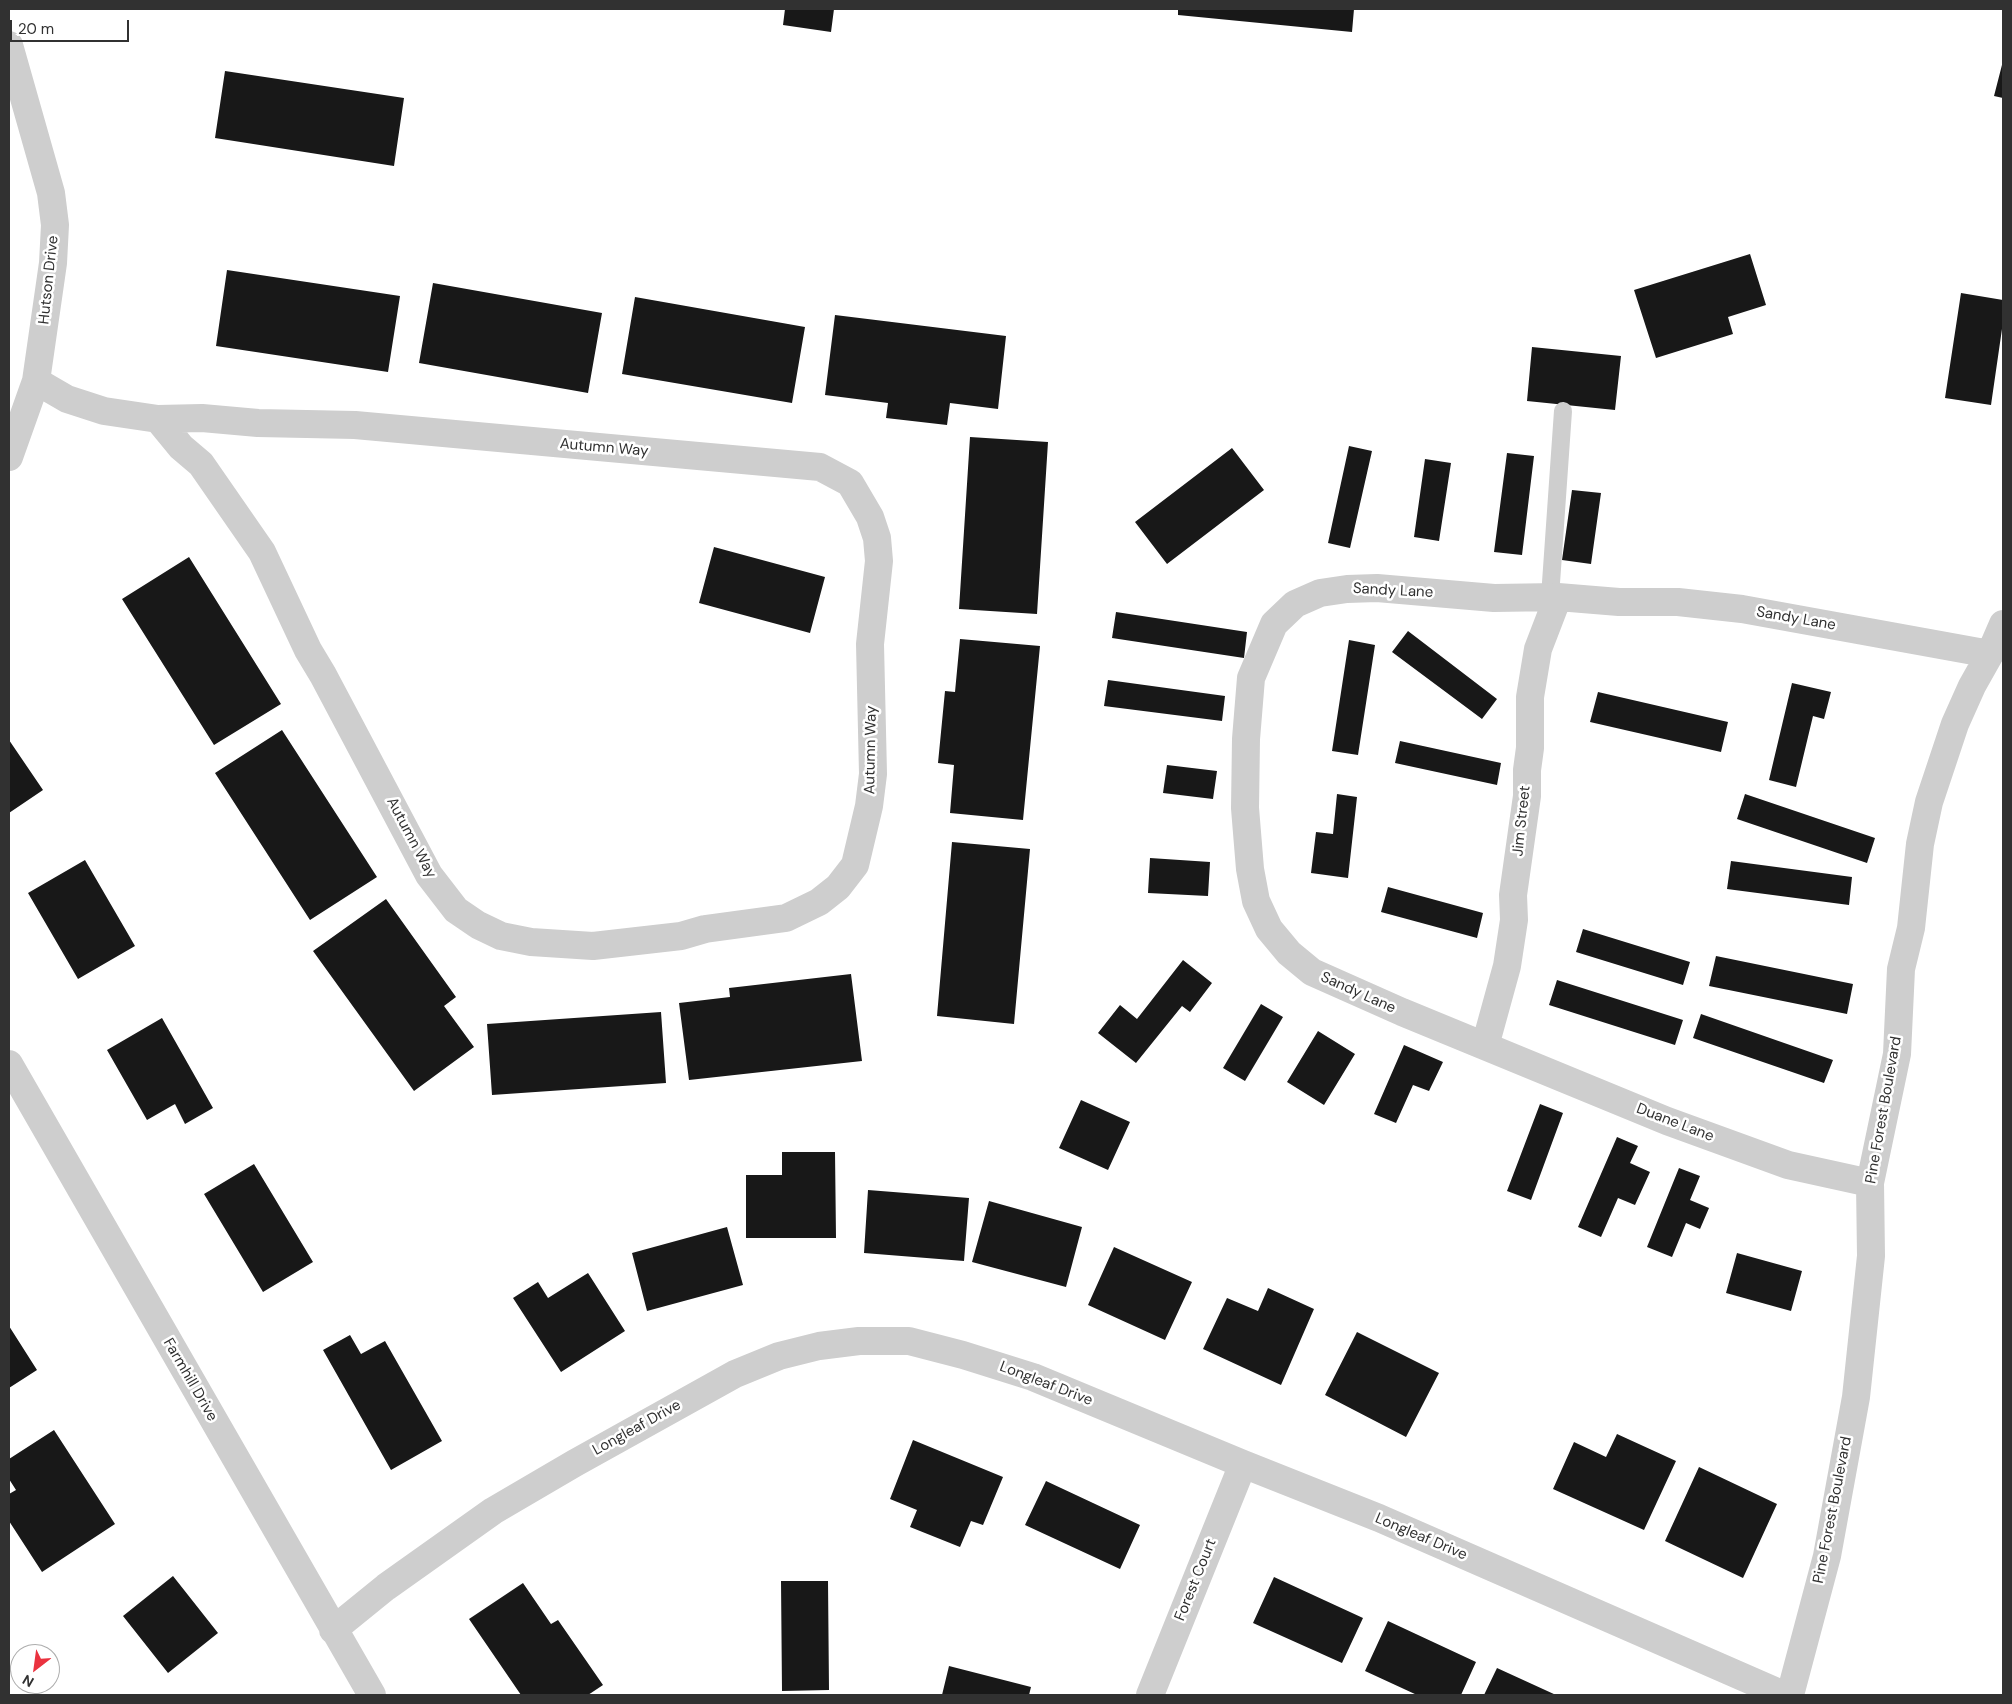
<!DOCTYPE html>
<html>
<head>
<meta charset="utf-8">
<style>
	body { margin:0 }
	#map { position:relative; width:2012px; height:1704px; overflow:hidden; background:#fff; font-family:"DM Sans",sans-serif }
	canvas { display:block }
	.frame { position:absolute; inset:0; border:10px solid #313131; pointer-events:none }
	.north { position:absolute; left:10px; top:1644px; width:50px; height:50px; box-sizing:border-box; background:#fff; border:1px solid #adadad; border-radius:50%; rotate:210deg; font-size:14px; font-weight:700; line-height:20px; text-align:center; color:#313131 }
	.north::after { content:''; display:block; margin:auto; width:18px; height:22px; background:#ea323f; clip-path:polygon(50% 0,100% 100%,50% 72%,0 100%) }
	.scale { position:absolute; left:10px; top:20px; width:119px; height:22px; box-sizing:border-box; border:2px solid #313131; border-top:0; padding-left:6px; font-size:15px; line-height:18px; white-space:nowrap; color:#313131; -webkit-text-stroke:4px #fff; paint-order:stroke }
</style>
</head>
<body>
<div id="map">
<canvas width="2012" height="1704"></canvas>
<div class="frame"></div>
<div class="north">N</div>
<div class="scale">20 m</div>
</div>
<script>
const context = document.querySelector('canvas').getContext('2d');
context.lineJoin = 'round';
function paint(path, color) { context.fillStyle = color; context.fill(path, 'evenodd'); }
function strokePath(path, color, width, dash) { context.strokeStyle = color; context.lineWidth = width; context.lineCap = dash ? 'butt' : 'round'; context.setLineDash(dash || []); context.stroke(path); }
function label(font, color, halo, rows, align = 'center') {
  context.font = font + ' "DM Sans",sans-serif'; context.lineWidth = 5; context.setLineDash([]); context.textBaseline = 'middle'; context.strokeStyle = halo; context.fillStyle = color; for (const [text, x, y, turn = 0] of rows) {
    context.save(); context.translate(x, y); context.rotate((+turn || 0) * Math.PI / 180); context.textAlign = isNaN(turn) ? turn : align; if (halo) context.strokeText(text, 0, 0); context.fillText(text, 0, 0); context.restore();
  }
}
const building = new Path2D(`
	M785 9H834L831 32 783 25Z
	M1178 9H1354L1352 32 1178 15Z
	M2003 61V98L1994 96Z
	M225 71 404 98 394 166 215 138Z
	M1750 254 1766 305 1728 317 1733 334 1656 358 1634 290Z
	M227 270 400 296 388 372 216 346Z
	M433 283 602 313 588 393 419 363Z
	M1961 293 2003 300V322L1991 405 1945 398Z
	M635 297 805 327 792 403 622 374Z
	M835 315 1006 336 998 409 950 403 947 425 886 418 888 403 825 395Z
	M1532 347 1621 356 1615 410 1527 401Z
	M970 437 1048 442 1037 614 959 609Z
	M1349 446 1372 451 1350 548 1328 543Z
	M1232 448 1264 490 1167 564 1135 522Z
	M1507 453 1534 456 1522 555 1494 552Z
	M1425 459 1451 463 1439 541 1414 537Z
	M1572 490 1601 493 1591 564 1562 560Z
	M714 547 825 577 810 633 699 603Z
	M189 557 281 704 214 745 122 599Z
	M1116 612 1247 632 1244 658 1112 638Z
	M1408 631 1497 699 1482 719 1392 652Z
	M960 639 1040 646 1023 820 950 813 954 765 938 763 945 691 955 692Z
	M1349 640 1375 645 1358 755 1332 751Z
	M1108 680 1225 696 1222 721 1104 706Z
	M1792 683 1831 692 1824 719 1813 716 1796 787 1769 780Z
	M1598 692 1728 722 1721 752 1590 722Z
	M282 730 377 877 310 920 215 773Z
	M9 740 43 790 9 813Z
	M1400 741 1501 763 1497 785 1395 763Z
	M1167 765 1217 771 1213 799 1163 793Z
	M1337 794 1357 797 1348 878 1311 873 1316 832 1333 834Z
	M1745 794 1875 838 1867 863 1737 819Z
	M952 842 1030 849 1014 1024 937 1016Z
	M1150 858 1210 862 1208 896 1148 893Z
	M85 860 135 946 78 979 28 893Z
	M1731 861 1852 877 1849 905 1727 889Z
	M1388 887 1483 913 1477 938 1381 912Z
	M386 899 456 997 444 1006 474 1047 414 1091 313 951Z
	M1583 929 1690 962 1683 985 1576 952Z
	M1716 956 1853 984 1847 1014 1709 986Z
	M1183 960 1212 983 1190 1012 1182 1006 1136 1063 1098 1033 1120 1005 1137 1019Z
	M851 974 862 1061 689 1080 679 1003 730 997 729 988Z
	M1557 980 1683 1020 1675 1045 1549 1005Z
	M1261 1004 1283 1017 1245 1081 1223 1068Z
	M661 1012 666 1083 492 1095 487 1024Z
	M1701 1014 1833 1060 1824 1083 1693 1038Z
	M162 1018 213 1108 185 1124 175 1104 147 1120 107 1050Z
	M1318 1031 1355 1054 1324 1105 1287 1082Z
	M1404 1045 1443 1062 1429 1091 1413 1085 1396 1123 1374 1114Z
	M1081 1100 1130 1122 1108 1170 1059 1148Z
	M1540 1104 1563 1113 1531 1200 1507 1191Z
	M1617 1137 1638 1146 1630 1163 1650 1172 1635 1205 1618 1198 1601 1237 1578 1227Z
	M782 1152H835L836 1238H746V1175H782Z
	M254 1164 313 1262 263 1292 204 1194Z
	M1679 1168 1700 1176 1690 1200 1709 1208 1700 1229 1686 1223 1672 1257 1647 1247Z
	M868 1190 969 1198 964 1261 864 1253Z
	M989 1201 1082 1227 1066 1287 972 1262Z
	M727 1227 743 1285 647 1311 632 1253Z
	M1114 1247 1192 1282 1165 1340 1088 1305Z
	M1737 1253 1802 1271 1791 1311 1726 1293Z
	M588 1273 625 1331 561 1372 513 1298 538 1282 548 1298Z
	M1268 1288 1314 1309 1281 1385 1203 1349 1227 1298 1258 1311Z
	M9 1326 37 1370 9 1388Z
	M1357 1332 1439 1373 1406 1437 1325 1395Z
	M350 1335 361 1354 385 1341 442 1441 391 1470 323 1350Z
	M54 1430 115 1524 42 1572 9 1521V1494L16 1490 9 1479V1459Z
	M1617 1434 1676 1461 1644 1530 1553 1489 1574 1442 1606 1457Z
	M913 1440 1003 1477 983 1525 971 1521 960 1547 910 1527 917 1510 890 1499Z
	M1699 1467 1777 1504 1743 1578 1665 1541Z
	M1046 1481 1140 1525 1120 1569 1025 1525Z
	M173 1576 218 1633 168 1673 123 1616Z
	M1274 1577 1363 1618 1342 1663 1253 1623Z
	M781 1581H828L829 1690 782 1691Z
	M523 1583 551 1624 558 1620 603 1685 588 1695H521L469 1619Z
	M1388 1621 1476 1662 1461 1695H1417L1365 1671Z
	M949 1666 1031 1687 1029 1695H942Z
	M1497 1668 1556 1695H1484Z`);
const lane = new Path2D(`
	M1550 597 1563 411`);
const street = new Path2D(`
	M9 45 51 193 55 225 53 263 36 381 9 457
	M36 381 67 399 104 411 158 419
	M202 418 258 423 355 425 820 467 850 483 870 517 877 538 879 561 870 644 873 774 869 806 855 865 838 887 819 902 786 918 705 929 681 936 593 946 531 942 501 936 478 925 456 910 429 875 323 675 308 650 262 552 201 464 181 447 158 419Z
	M1485 1046 1507 966 1514 920 1513 895 1527 796V770L1530 748V697L1538 649 1558 597
	M9 1064 372 1695
	M1870 1183 1788 1165 1667 1121 1402 1012 1312 972 1289 953 1269 929 1256 901 1250 869 1245 808 1246 739 1251 678 1274 624 1295 604 1320 593 1347 589 1377 588 1494 598 1558 597 1619 602H1678L1742 609 1990 654
	M333 1630 386 1587 493 1511 575 1463 735 1374 779 1356 819 1346 859 1341H909L963 1355 1033 1377 1243 1464 1379 1518 1784 1695
	M1150 1695 1243 1464
	M1790 1695 1827 1556 1856 1397 1871 1256 1870 1183 1897 1054 1901 969 1911 928 1920 844 1929 802 1955 724 1972 686 1990 654 2003 624`);
const streetNames = [
	["Hutson Drive",49,280,-84],
	["Autumn Way",604,448,5],
	["Sandy Lane",1393,591,3],
	["Sandy Lane",1796,619,10],
	["Autumn Way",871,750,-89],
	["Jim Street",1522,821,-84],
	["Autumn Way",411,838,62],
	["Sandy Lane",1358,993,24],
	["Pine Forest Boulevard",1884,1110,-80],
	["Duane Lane",1675,1123,21],
	["Farmhill Drive",190,1380,60],
	["Longleaf Drive",1046,1384,21],
	["Longleaf Drive",637,1428,-29],
	["Pine Forest Boulevard",1833,1510,-79],
	["Longleaf Drive",1421,1537,23],
	["Forest Court",1196,1580,-68]
];
paint(building, '#181818');
strokePath(lane, '#cecece', 18);
strokePath(street, '#cecece', 28);
label('15px', '#313131', '#fff', streetNames);
</script>
</body>
</html>
